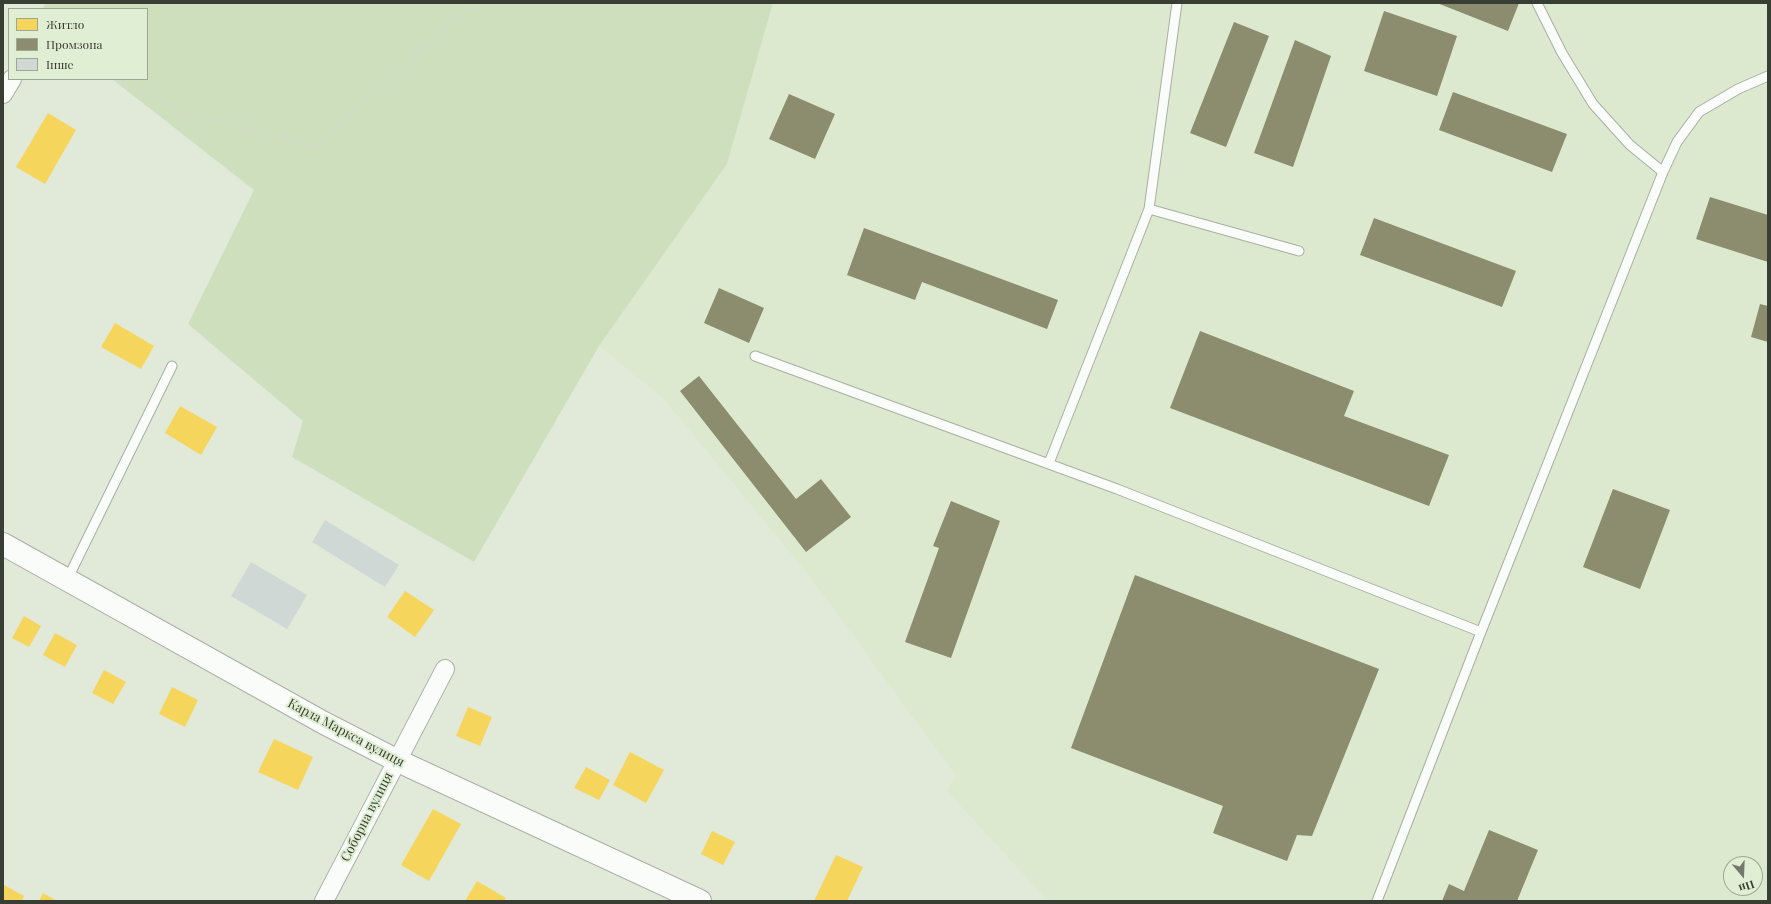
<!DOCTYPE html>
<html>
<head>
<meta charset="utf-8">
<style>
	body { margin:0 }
	#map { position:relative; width:1771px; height:904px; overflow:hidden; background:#e1e9d9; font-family:"Playfair Display",serif }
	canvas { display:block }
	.frame { position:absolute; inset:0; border:4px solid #383e33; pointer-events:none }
	.legend { position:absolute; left:8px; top:8px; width:140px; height:72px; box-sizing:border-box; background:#e0efd3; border:1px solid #9da893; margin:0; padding:5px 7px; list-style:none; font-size:12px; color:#383e33 }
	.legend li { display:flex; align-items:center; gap:8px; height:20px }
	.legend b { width:20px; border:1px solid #9da893 }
	.north { position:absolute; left:1723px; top:856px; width:40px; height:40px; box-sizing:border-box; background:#e0efd3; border:1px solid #9da893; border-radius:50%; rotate:161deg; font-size:11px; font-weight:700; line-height:16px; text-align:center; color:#383e33 }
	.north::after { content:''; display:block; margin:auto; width:14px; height:18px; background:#737a6d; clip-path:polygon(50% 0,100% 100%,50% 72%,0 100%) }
</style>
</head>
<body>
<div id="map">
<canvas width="1771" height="904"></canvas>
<div class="frame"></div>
<ul class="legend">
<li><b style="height:11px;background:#f6d55c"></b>Житло</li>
<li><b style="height:11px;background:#8c8c6e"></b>Промзона</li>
<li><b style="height:11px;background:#d0d8d6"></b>Інше</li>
</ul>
<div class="north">Пн</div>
</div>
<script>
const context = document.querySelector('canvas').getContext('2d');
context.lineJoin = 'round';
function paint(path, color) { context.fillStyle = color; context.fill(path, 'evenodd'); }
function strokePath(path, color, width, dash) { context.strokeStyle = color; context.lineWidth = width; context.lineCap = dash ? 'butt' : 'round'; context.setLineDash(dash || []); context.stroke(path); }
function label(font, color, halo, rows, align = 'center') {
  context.font = font + ' "Playfair Display",serif'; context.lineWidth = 4; context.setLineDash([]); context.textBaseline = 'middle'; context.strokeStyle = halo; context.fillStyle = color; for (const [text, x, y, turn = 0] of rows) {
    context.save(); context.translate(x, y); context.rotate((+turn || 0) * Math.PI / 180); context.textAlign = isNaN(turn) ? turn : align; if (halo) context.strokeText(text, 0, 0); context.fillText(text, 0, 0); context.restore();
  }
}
const built = new Path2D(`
	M773 3H1768V901H1048L947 791 956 776 811 578 663 398 599 346 727 164ZM1731 864H1755V888H1731Z`);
const green = new Path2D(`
	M45 3H773L727 164 599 346 474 562 292 457 303 421 188 324 254 190 112 79H147V9H43Z`);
const homes = new Path2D(`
	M48 113 76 130 45 184 16 167Z
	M115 323 154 346 141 369 101 347Z
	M180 406 217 427 201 455 165 433Z
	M405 591 434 610 415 637 387 617Z
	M24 616 41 626 29 647 12 638Z
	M55 633 77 645 65 667 43 655Z
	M104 670 126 682 113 704 92 693Z
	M172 687 198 700 185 727 159 714Z
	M468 707 492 717 480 746 456 736Z
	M274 739 313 757 298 790 258 772Z
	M630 752 664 770 646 803 613 785Z
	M586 767 610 780 599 800 574 788Z
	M433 809 461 824 429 881 401 865Z
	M712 831 735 842 723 865 701 854Z
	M836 855 863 867 847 901H814Z
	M477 881 506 898 504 901H465Z
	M4 885 24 896 22 901H3Z
	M43 893 57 901H39Z`);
const industry = new Path2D(`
	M1437 3H1519L1508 31Z
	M1384 11 1457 36 1437 96 1364 71Z
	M1234 22 1269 36 1226 147 1190 133Z
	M1295 40 1331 56 1293 167 1254 153Z
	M1453 92 1567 134 1552 172 1439 130Z
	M789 94 835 114 815 159 769 139Z
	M1710 197 1768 215V262L1696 239Z
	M1374 218 1516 271 1502 307 1360 255Z
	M864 228 1058 300 1047 329 922 282 915 300 847 275Z
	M719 288 764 308 749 343 704 323Z
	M1760 304 1768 306V342L1751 337Z
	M1200 331 1354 391 1344 416 1449 455 1429 506 1170 408Z
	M699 376 796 499 821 479 851 517 806 552 680 391Z
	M1613 489 1670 510 1640 589 1583 567Z
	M951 501 1000 521 951 658 905 642 939 548 933 546Z
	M1135 575 1379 669 1312 836 1297 835 1287 861 1213 833 1223 806 1071 748Z
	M1489 830 1538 850 1517 901H1442L1449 884 1464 891Z`);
const building = new Path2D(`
	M325 520 399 565 385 587 312 542Z
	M251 562 307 595 287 629 231 596Z`);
const path = new Path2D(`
	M113 79 180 111 315 146 474 3`);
const lane = new Path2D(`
	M1537 3 1562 53 1593 104 1630 145 1663 172
	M1149 209 1299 251
	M755 356 1117 489 1481 632
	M1049 463 1149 209 1177 3
	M67 580 172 366
	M1377 901 1481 632 1663 172 1677 142 1699 112 1738 89 1768 76`);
const street = new Path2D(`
	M3 94 12 79
	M324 901 445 669`);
const secondary = new Path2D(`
	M3 544 324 723 396 760 700 901`);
const streetNames = [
	["Карла Маркса вулиця",346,733,28],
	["Соборна вулиця",367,817,-63]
];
paint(built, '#dce9cf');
paint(green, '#cedfbe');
paint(homes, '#f6d55c');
paint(industry, '#8c8c6e');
paint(building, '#d0d8d6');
strokePath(lane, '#a9afa3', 11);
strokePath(street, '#a9afa3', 20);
strokePath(secondary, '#a9afa3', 24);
strokePath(path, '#d7d9d5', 2.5, [1, 3]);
strokePath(lane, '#fafcf9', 9);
strokePath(street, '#fafcf9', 18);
strokePath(secondary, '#fafcf9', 22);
label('13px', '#383e33', '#e0efd3', streetNames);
</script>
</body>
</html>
